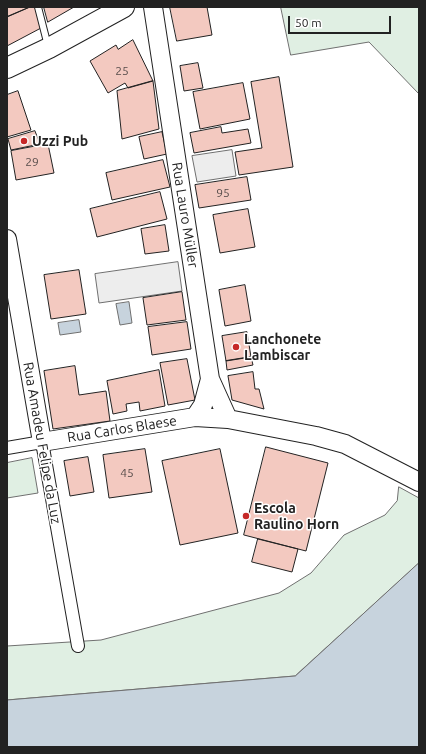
<!DOCTYPE html>
<html>
<head>
<meta charset="utf-8">
<style>
	body { margin:0 }
	#map { position:relative; width:426px; height:754px; overflow:hidden; background:#fff; font-family:Ubuntu,sans-serif }
	canvas { display:block }
	.frame { position:absolute; inset:0; border:8px solid #222; pointer-events:none }
	.scale { position:absolute; left:288px; top:16px; width:103px; height:18px; box-sizing:border-box; border:2px solid #222; border-top:0; padding-left:5px; font-size:12px; line-height:14px; white-space:nowrap; color:#222; -webkit-text-stroke:3px #fff; paint-order:stroke }
</style>
</head>
<body>
<div id="map">
<canvas width="426" height="754"></canvas>
<div class="frame"></div>
<div class="scale">50 m</div>
</div>
<script>
const context = document.querySelector('canvas').getContext('2d');
context.lineJoin = 'round';
function paint(path, color) { context.fillStyle = color; context.fill(path, 'evenodd'); }
function strokePath(path, color, width, dash) { context.strokeStyle = color; context.lineWidth = width; context.lineCap = dash ? 'butt' : 'round'; context.setLineDash(dash || []); context.stroke(path); }
function label(font, color, halo, rows, align = 'center') {
  context.font = font + ' Ubuntu,sans-serif'; context.lineWidth = 3; context.setLineDash([]); context.textBaseline = 'middle'; context.strokeStyle = halo; context.fillStyle = color; for (const [text, x, y, turn = 0] of rows) {
    context.save(); context.translate(x, y); context.rotate((+turn || 0) * Math.PI / 180); context.textAlign = isNaN(turn) ? turn : align; if (halo) context.strokeText(text, 0, 0); context.fillText(text, 0, 0); context.restore();
  }
}
const green = new Path2D(`
	M281 7H419V94L369 42 291 55Z
	M32 458 38 493 7 498V463Z
	M399 487 419 498V563L295 676 7 700V646L101 640 279 593 311 573 344 535 385 515 397 501Z`);
const parking = new Path2D(`
	M232 150 236 176 197 182 192 156Z
	M178 262 182 291 99 303 95 274Z`);
const water = new Path2D(`
	M129 302 132 323 120 325 116 304Z
	M79 320 81 332 60 335 58 323Z
	M419 563V747H7V700L295 676Z`);
const building = new Path2D(`
	M7 7H30L7 17Z
	M30 7H35L41 28 7 46V17Z
	M44 7H74L48 22Z
	M170 7H207L212 35 177 41Z
	M133 40 153 81 128 88 125 83 108 93 90 61 116 45 118 49Z
	M198 63 203 88 184 91 180 66Z
	M279 77 293 167 239 175 235 152 262 148 251 82Z
	M153 81 159 129 122 139 117 91Z
	M243 83 250 119 200 129 193 92Z
	M18 91 31 130 7 137V95Z
	M221 127 222 133 248 129 251 143 194 153 190 133Z
	M35 131 40 144 11 150 8 139Z
	M162 132 167 154 144 159 139 137Z
	M48 144 54 173 16 180 11 151Z
	M163 160 170 187 112 200 106 173Z
	M247 177 251 200 199 208 195 185Z
	M160 192 167 219 97 237 90 209Z
	M248 209 255 247 220 253 213 215Z
	M165 225 169 251 145 254 141 229Z
	M79 270 86 314 51 319 44 275Z
	M245 285 251 321 225 326 219 290Z
	M182 292 186 320 147 325 143 298Z
	M187 322 191 349 152 355 148 327Z
	M247 332 251 357 226 361 222 336Z
	M251 357 253 365 227 370 226 361Z
	M187 359 195 400 168 405 160 363Z
	M75 366 79 395 106 391 110 421 53 429 44 371Z
	M159 370 165 406 140 411 139 402 126 404 127 411 113 414 107 381Z
	M253 372 255 389H259L264 409 232 400 228 376Z
	M266 447 328 463 306 551 244 535Z
	M145 449 152 492 109 498 103 455Z
	M220 449 238 533 180 545 162 461Z
	M88 457 94 492 70 496 64 461Z
	M258 539 298 549 292 572 252 562Z`);
const service = new Path2D(`
	M38 7 48 46`);
const minor = new Path2D(`
	M7 448 42 442 78 646`);
const secondary = new Path2D(`
	M153 7 210 379 228 419
	M7 239 42 442 195 417 228 419 316 436 345 444 419 482
	M195 417 203 405 210 379`);
const primary = new Path2D(`
	M7 68 49 48 124 7`);
const markers = [
	[24,141,4,"#c62828"],
	[236,347,4,"#c62828"],
	[246,516,4,"#c62828"]
];
const numberNames = [
	["25",122,71],
	["29",32,162],
	["95",223,193],
	["45",127,473]
];
const poiNames = [
	["Uzzi Pub",32,141],
	["Lanchonete",244,339],
	["Lambiscar",244,355],
	["Escola",254,508],
	["Raulino Horn",254,524]
];
const streetNames = [
	["Rua Lauro Müller",185,215,81],
	["Rua Carlos Blaese",122,429,-9],
	["Rua Amadeu Felipe da Luz",42,443,80]
];
paint(green, '#e0efe3');
strokePath(green, '#6f6f6f', 1);
paint(parking, '#ededed');
strokePath(parking, '#6f6f6f', 1);
paint(water, '#c7d3dd');
strokePath(water, '#6f6f6f', 1);
paint(building, '#f3c9c0');
strokePath(building, '#222', 1);
strokePath(service, '#222', 8);
strokePath(minor, '#222', 14);
strokePath(secondary, '#222', 20);
strokePath(primary, '#222', 22);
strokePath(service, '#fff', 6);
strokePath(minor, '#fff', 12);
strokePath(secondary, '#fff', 18);
strokePath(primary, '#fff', 20);
for (const [x, y, r, color] of markers) { const dot = new Path2D(); dot.arc(x, y, r, 0, 2 * Math.PI); context.fillStyle = color; context.fill(dot); strokePath(dot, '#fff', 1.5); }
label('12px', '#564c4a', null, numberNames);
label('bold 14px', '#222', '#fff', poiNames, 'left');
label('14px', '#222', '#fff', streetNames);
</script>
</body>
</html>
